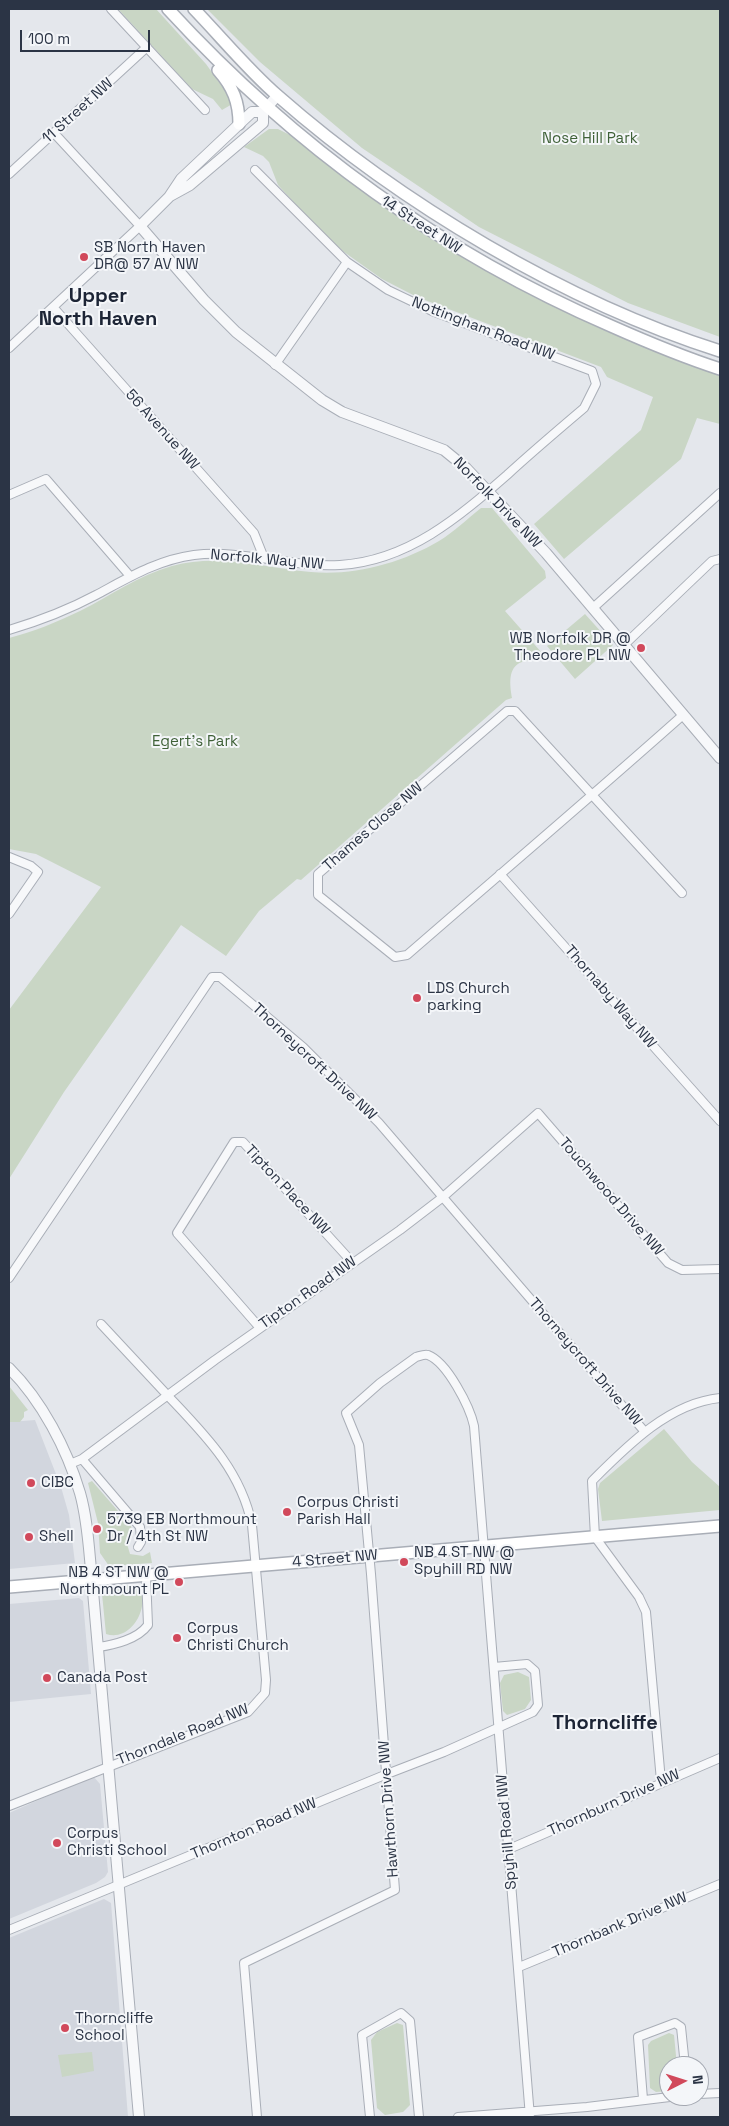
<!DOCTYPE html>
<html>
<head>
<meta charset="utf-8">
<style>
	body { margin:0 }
	#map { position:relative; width:729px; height:2126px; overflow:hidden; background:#e4e7ec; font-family:"Space Grotesk",sans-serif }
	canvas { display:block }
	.frame { position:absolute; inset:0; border:10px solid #2b3445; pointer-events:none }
	.north { position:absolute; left:659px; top:2056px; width:50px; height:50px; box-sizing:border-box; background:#f4f6f9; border:1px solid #a4a8b1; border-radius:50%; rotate:85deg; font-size:14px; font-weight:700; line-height:20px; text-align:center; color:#2b3445 }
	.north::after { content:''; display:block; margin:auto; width:18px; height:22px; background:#d1495b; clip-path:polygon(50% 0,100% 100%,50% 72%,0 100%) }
	.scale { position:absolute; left:20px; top:30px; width:130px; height:22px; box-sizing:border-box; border:2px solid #2b3445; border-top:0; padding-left:6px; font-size:15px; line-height:18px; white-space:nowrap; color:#2b3445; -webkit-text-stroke:4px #f4f6f9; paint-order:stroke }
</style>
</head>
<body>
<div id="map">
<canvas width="729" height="2126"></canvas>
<div class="frame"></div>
<div class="north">N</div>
<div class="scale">100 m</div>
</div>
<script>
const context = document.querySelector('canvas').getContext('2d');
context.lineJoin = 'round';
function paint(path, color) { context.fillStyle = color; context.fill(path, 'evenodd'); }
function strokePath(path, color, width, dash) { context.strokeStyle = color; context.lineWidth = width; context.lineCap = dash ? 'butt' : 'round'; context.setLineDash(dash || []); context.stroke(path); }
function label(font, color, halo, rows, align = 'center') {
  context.font = font + ' "Space Grotesk",sans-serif'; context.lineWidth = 4; context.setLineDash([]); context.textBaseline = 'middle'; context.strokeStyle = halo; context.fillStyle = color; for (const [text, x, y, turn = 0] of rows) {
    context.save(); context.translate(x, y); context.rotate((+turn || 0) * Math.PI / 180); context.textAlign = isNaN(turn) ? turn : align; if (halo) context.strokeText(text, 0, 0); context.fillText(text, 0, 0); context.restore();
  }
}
const built = new Path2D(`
	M35 1420 61 1487 69 1515 75 1563 9 1569V1422Z
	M79 1598 83 1601 91 1694 9 1702V1604Z
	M93 1776 100 1784 108 1872 105 1877 96 1883 9 1919V1813Z
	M104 1899 111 1903 128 2117H9V1938Z`);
const green = new Path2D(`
	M118 9H156L206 64 234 103 222 110 213 99 192 89Z
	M207 9H720V337L628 303 479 227 362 148 260 62Z
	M269 129H278L290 135C420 240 561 322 720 375V424L697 418 681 459 564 559 534 524 641 430 653 397 607 377 601 367 417 297 382 279 344 252 318 229 278 185 269 162 263 156 244 147Z
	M481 508H492L545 571 546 578 505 611 542 653 538 659C533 660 527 660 522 662 507 667 510 686 512 698L506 700 301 880 297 879 259 911 226 956 181 925 64 1092 9 1179V1010L101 887 36 854 9 849V638C33 632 57 622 80 611 110 596 139 575 172 566 220 553 264 568 311 572 354 576 402 563 439 541 454 532 467 519 481 508Z
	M585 614 613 645 575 679 547 646Z
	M9 1386 28 1410 24 1412V1417L20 1422H9Z
	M664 1429 692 1462 720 1487V1510L602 1521 598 1489 600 1483Z
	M92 1481 131 1526 132 1533 127 1544 130 1554 143 1556 150 1552 152 1563 109 1566 100 1553 98 1523 88 1483Z
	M131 1585C156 1590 137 1644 106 1634L102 1594 113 1587Z
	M518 1672 529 1677 531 1700 525 1709 507 1715 503 1711 500 1683 504 1675Z
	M397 2023 403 2025 410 2105 403 2112 385 2115 377 2108 371 2040 377 2032Z
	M669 2033 674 2035 677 2066H669V2091L656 2092 650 2088 648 2045 651 2041Z
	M92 2052 94 2071 62 2077 58 2055Z`);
const minor = new Path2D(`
	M111 9 205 110
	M9 174 147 47
	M53 307 254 533 264 558
	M9 348 140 226 54 133
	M275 365 347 262
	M9 495 46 479 130 576
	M593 608 720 493
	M9 630C39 621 68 610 96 595 128 578 157 560 194 555 243 549 291 568 340 565 408 561 459 517 507 475 532 452 558 430 584 408L596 384 592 371 432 311 388 290 347 262 255 170
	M623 646 712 561 720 559
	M9 857 31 866 38 872 9 914
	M500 874 720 1121
	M682 893 515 711H507L318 874V895L395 957 407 955C499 875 592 796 683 715
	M9 1278 212 977H220L303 1047 379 1123 645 1432
	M260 1328 177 1233 234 1142H243L352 1262
	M82 1459 140 1527 141 1542 138 1547
	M70 1464 82 1459 215 1360 400 1230 443 1197 538 1113 668 1263 682 1270 720 1269
	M98 1647C114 1645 138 1639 148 1625L146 1576
	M661 1781 646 1612 639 1597 595 1537 592 1481C627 1446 669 1403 720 1398
	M9 1806 248 1712 265 1693 266 1680 252 1525C241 1471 206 1436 170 1398 147 1373 124 1349 101 1324
	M509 1849 720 1758
	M9 1930 387 1774 444 1752 533 1712 538 1705 535 1671 527 1664 494 1667
	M519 1967 720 1884
	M699 2094 720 2093
	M643 2099 638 2037 675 2023 681 2027 685 2066
	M257 2117 244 1963 395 1890 371 1574 359 1445 346 1413 380 1383 416 1357C420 1356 424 1354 428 1355 447 1362 470 1407 474 1426L530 2117
	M370 2117 362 2035 401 2013 410 2021 419 2117
	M458 2117 587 2107 678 2096`);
const tertiary = new Path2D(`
	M263 112H252L181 179 169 197 140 226 204 300 236 332 322 400 342 412 444 450 466 468 546 553 720 758
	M170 196 190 185 263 123V112L277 96
	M9 1368C42 1401 67 1449 80 1493 88 1521 89 1552 92 1580L139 2117`);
const secondary = new Path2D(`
	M168 9C294 146 440 252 611 326 647 342 683 357 720 369
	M194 9C222 38 248 70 278 96 400 203 565 302 720 351
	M218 70C233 87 239 102 239 124
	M9 1587 720 1526`);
const markers = [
	[84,257,5,"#d1495b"],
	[641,648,5,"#d1495b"],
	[417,998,5,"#d1495b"],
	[31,1483,5,"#d1495b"],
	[287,1512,5,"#d1495b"],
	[97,1529,5,"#d1495b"],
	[29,1537,5,"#d1495b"],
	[404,1562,5,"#d1495b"],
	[179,1582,5,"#d1495b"],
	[177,1638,5,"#d1495b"],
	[47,1678,5,"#d1495b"],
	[57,1843,5,"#d1495b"],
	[65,2028,5,"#d1495b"]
];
const streetNames = [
	["11 Street NW",78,111,-42],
	["14 Street NW",421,225,33],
	["Nottingham Road NW",483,329,21],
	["56 Avenue NW",162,430,48],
	["Norfolk Drive NW",497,503,46],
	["Norfolk Way NW",267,560,5],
	["Thames Close NW",373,827,-41],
	["Thornaby Way NW",610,997,49],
	["Thorneycroft Drive NW",314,1062,43],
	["Tipton Place NW",287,1190,47],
	["Touchwood Drive NW",611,1197,49],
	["Tipton Road NW",308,1293,-35],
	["Thorneycroft Drive NW",585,1362,49],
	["4 Street NW",335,1559,-5],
	["Thorndale Road NW",183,1735,-22],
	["Thornburn Drive NW",614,1803,-24],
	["Hawthorn Drive NW",389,1809,-94],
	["Thornton Road NW",254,1829,-23],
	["Spyhill Road NW",507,1832,-95],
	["Thornbank Drive NW",620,1925,-23]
];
const parkNames = [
	["Nose Hill Park",590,139],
	["Egert's Park",195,742]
];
const poiNames = [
	["SB North Haven",94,248],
	["DR@ 57 AV NW",94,265],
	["WB Norfolk DR @",631,639,"right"],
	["Theodore PL NW",631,656,"right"],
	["LDS Church",427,989],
	["parking",427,1006],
	["CIBC",41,1483],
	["Corpus Christi",297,1503],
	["Parish Hall",297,1520],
	["5739 EB Northmount",107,1520],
	["Dr / 4th St NW",107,1537],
	["Shell",39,1537],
	["NB 4 ST NW @",414,1553],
	["Spyhill RD NW",414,1570],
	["NB 4 ST NW @",169,1573,"right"],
	["Northmount PL",169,1590,"right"],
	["Corpus",187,1629],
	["Christi Church",187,1646],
	["Canada Post",57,1678],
	["Corpus",67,1834],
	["Christi School",67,1851],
	["Thorncliffe",75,2019],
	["School",75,2036]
];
const districtNames = [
	["Upper",98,297],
	["North Haven",98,320],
	["Thorncliffe",605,1724]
];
paint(built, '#d2d6de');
paint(green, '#c9d6c5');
strokePath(minor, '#a9aeb7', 10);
strokePath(tertiary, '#a9aeb7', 12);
strokePath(secondary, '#a9aeb7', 14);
strokePath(minor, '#f7f8fa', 8);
strokePath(tertiary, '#f7f8fa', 10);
strokePath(secondary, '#fff', 11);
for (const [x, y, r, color] of markers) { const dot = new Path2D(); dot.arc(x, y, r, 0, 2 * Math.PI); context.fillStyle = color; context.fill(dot); strokePath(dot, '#f4f6f9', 2); }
label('15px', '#2b3445', '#f4f6f9', streetNames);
label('15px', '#3f6138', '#f4f6f9', parkNames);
label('15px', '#2b3445', '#f4f6f9', poiNames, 'left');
label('bold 20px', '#1d2536', '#f4f6f9', districtNames);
</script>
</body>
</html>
